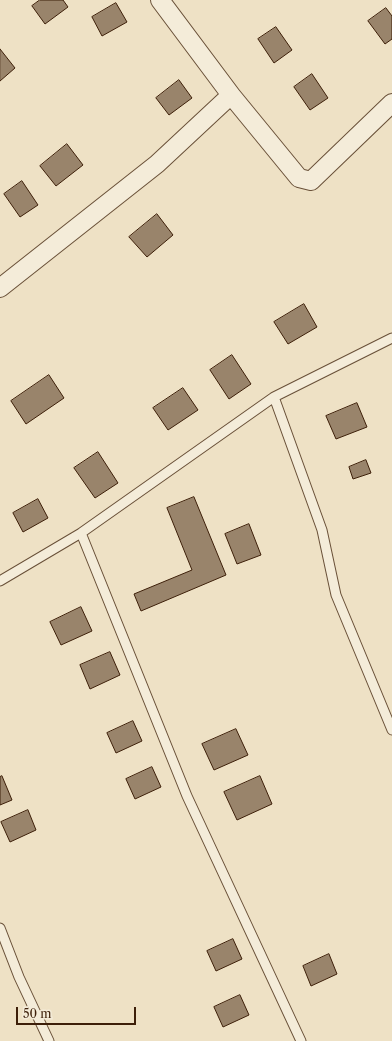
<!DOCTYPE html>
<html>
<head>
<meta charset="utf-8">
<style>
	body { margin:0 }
	#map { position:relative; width:392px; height:1041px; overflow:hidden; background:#eee1c5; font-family:"Libre Caslon Text",serif }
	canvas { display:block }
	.scale { position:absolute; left:16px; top:1007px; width:120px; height:18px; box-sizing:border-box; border:2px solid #3d1f09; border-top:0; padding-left:5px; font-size:12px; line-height:14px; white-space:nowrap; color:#3d1f09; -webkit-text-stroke:3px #f4ecd9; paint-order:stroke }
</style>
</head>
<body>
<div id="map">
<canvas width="392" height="1041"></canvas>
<div class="scale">50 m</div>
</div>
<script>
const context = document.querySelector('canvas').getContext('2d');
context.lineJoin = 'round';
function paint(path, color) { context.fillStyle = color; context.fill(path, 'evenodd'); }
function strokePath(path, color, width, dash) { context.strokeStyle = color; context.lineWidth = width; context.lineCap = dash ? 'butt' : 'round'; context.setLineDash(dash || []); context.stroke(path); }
const building = new Path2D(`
	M40 0H63L68 7 45 24 32 6Z
	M116 3 127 22 102 36 92 17Z
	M386 8 392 16V39L385 44 368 21Z
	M276 27 292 50 274 63 258 39Z
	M0 49 15 68 0 81Z
	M312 74 328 98 310 110 294 87Z
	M179 80 192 98 169 115 156 98Z
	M67 144 83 165 56 186 40 166Z
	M22 181 38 205 20 217 4 194Z
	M157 214 173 235 147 257 129 237Z
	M304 304 317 327 288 344 274 322Z
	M232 355 251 384 229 399 210 370Z
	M49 375 64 398 26 424 11 401Z
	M183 388 198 410 168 430 153 408Z
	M357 403 367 427 336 439 326 416Z
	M98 452 118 483 95 498 74 468Z
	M366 460 371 473 353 479 349 467Z
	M194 497 226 575 141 611 134 594 192 570 167 508Z
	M38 499 48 518 23 532 13 513Z
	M249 524 261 555 237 564 225 534Z
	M81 607 92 631 61 645 50 622Z
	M110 652 120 675 90 689 80 665Z
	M133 721 142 741 116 753 107 733Z
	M236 729 248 755 214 770 202 744Z
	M152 767 161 787 135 799 126 779Z
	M2 776 12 800 0 805V777Z
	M260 776 272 804 237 820 224 792Z
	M28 810 36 830 10 842 1 822Z
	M233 939 242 959 216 971 207 951Z
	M329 954 337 974 311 986 303 966Z
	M240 995 249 1015 223 1027 214 1007Z`);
const lane = new Path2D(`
	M274 397 322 530 336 595 392 730
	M81 533 187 796 301 1041
	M0 581 81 533 274 397 392 338
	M0 928 19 977 49 1041`);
const street = new Path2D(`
	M160 0 231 95
	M0 288 157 164 231 95 299 178 311 181 392 103`);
paint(building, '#99846b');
strokePath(building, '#3d1f09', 1);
strokePath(lane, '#695038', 11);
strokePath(street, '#695038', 20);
strokePath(lane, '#f4ecd9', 9);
strokePath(street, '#f4ecd9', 18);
</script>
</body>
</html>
